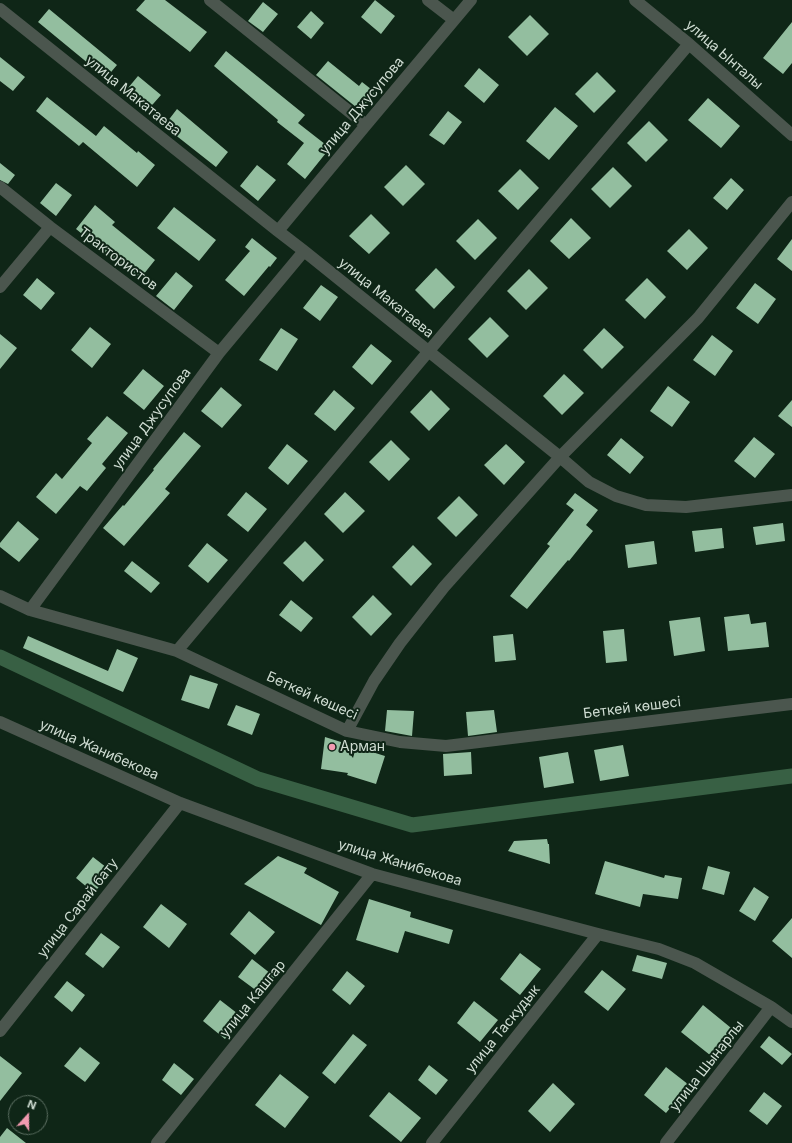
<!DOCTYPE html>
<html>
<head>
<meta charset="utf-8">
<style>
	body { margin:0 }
	#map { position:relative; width:792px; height:1143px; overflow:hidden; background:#0f2617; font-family:Inter,sans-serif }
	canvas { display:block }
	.north { position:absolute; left:8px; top:1095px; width:40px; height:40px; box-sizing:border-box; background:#0f2617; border:1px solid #5c6f62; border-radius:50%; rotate:21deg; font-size:11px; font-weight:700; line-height:16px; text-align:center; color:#cfdcd2 }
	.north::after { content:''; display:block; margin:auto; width:14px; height:18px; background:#f29ab0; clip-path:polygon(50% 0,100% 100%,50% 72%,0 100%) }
</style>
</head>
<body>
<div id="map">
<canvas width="792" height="1143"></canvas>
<div class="north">N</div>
</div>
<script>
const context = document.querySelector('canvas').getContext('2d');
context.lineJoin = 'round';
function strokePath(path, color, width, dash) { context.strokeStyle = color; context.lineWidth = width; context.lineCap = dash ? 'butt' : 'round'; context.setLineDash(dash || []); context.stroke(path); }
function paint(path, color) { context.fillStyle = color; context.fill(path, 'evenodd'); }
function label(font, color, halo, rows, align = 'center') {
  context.font = font + ' Inter,sans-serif'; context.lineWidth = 4; context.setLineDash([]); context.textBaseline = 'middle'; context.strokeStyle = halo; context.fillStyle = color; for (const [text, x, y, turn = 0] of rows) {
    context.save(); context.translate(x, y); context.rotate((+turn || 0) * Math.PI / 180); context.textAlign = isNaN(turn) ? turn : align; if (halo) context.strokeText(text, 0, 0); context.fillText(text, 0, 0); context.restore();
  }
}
const canal = new Path2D(`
	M0 657 258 779 412 825 792 776`);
const building = new Path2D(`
	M145 0H165L207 32 190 52 136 10Z
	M375 0 395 16 381 34 361 17Z
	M263 2 278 14 263 32 248 21Z
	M49 9 117 65 106 78 38 22Z
	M311 11 324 23 311 39 297 27Z
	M530 15 549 34 527 56 508 37Z
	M792 22V63L783 74 763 58Z
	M226 51 305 115 298 123 330 148 305 179 287 164 304 143 277 122 278 120 214 66Z
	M0 57 25 77 13 91 0 81Z
	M328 61 359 86 362 82 376 93 361 111 316 75Z
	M479 68 499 85 484 103 464 86Z
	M597 72 616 91 594 113 575 94Z
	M138 76 161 95 146 112 123 94Z
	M47 97 96 136 104 126 137 153 138 151 155 165 137 187 83 142 79 146 36 111Z
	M708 98 740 126 721 148 688 120Z
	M555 107 578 126 549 160 526 141Z
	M177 109 228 152 216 167 164 126Z
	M448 111 462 122 444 145 429 135Z
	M649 121 668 140 646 162 627 143Z
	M0 163 15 175 8 184 0 180Z
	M257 165 276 180 258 201 240 186Z
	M406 165 425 184 403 206 384 187Z
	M613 167 632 186 610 208 591 189Z
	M520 169 539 188 518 210 498 191Z
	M731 178 744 190 727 210 713 198Z
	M56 183 72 195 56 216 40 203Z
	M95 205 115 222 112 225 155 260 139 280 76 229Z
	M174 207 216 240 199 261 157 228Z
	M371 214 390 233 369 254 349 236Z
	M571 218 591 238 569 259 550 241Z
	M478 219 497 238 475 260 456 241Z
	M689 229 708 248 687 270 667 251Z
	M252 238 277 258 270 267 269 266 244 296 225 280 250 251 245 247Z
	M792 239V271L777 259Z
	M436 268 455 287 434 309 415 290Z
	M529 269 548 288 526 310 507 291Z
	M176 272 193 286 174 310 156 296Z
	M37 278 55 293 41 310 23 295Z
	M647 278 666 297 645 319 625 300Z
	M755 283 776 299 758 324 736 308Z
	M321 285 338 297 320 321 303 308Z
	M490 317 509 336 487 358 468 339Z
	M90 327 111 344 92 368 71 350Z
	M281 328 298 339 277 371 259 360Z
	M604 328 624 347 602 369 583 350Z
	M0 334 17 348 0 369Z
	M712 335 733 351 715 376 693 360Z
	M371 344 392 361 372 385 352 367Z
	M143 369 164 386 144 410 123 393Z
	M564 374 584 393 562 415 543 396Z
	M668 386 690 402 672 427 650 411Z
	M221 387 242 405 222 428 201 411Z
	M334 390 355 408 335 431 314 414Z
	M431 390 450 409 429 431 410 412Z
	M792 400V427L778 416Z
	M107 416 128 433 102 464 106 468 87 491 80 486 56 514 36 497 56 473 62 479 92 443 87 439Z
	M184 432 201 446 165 489 170 493 124 546 103 528 123 505 124 506 154 470 153 469Z
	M754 437 775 454 755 478 734 461Z
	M621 438 644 457 630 474 607 455Z
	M391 440 410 459 389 481 369 462Z
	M287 444 308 461 288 485 268 468Z
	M506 444 525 462 504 485 484 465Z
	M246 492 267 509 248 532 227 515Z
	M345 492 365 511 343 533 324 514Z
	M575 493 598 510 586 525 593 531 569 561 568 560 527 609 510 596 550 546 547 544 574 510 566 504Z
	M459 496 478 515 456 537 437 518Z
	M18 521 39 539 19 562 0 547V543Z
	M783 523 785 541 756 545 753 527Z
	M722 528 724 548 695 552 692 531Z
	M305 541 324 560 303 582 283 563Z
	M654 541 657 564 628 568 625 545Z
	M207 543 228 560 208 583 188 566Z
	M413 545 432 564 411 586 392 567Z
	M132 561 160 583 151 593 124 571Z
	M373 595 392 614 371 636 352 617Z
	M291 600 313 618 301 632 279 615Z
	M749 614 751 624 766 622 769 647 728 651 724 617Z
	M700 617 705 651 674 656 669 621Z
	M624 629 627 661 606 663 603 631Z
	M513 634 516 660 495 662 493 636Z
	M28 636 108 671 117 649 138 658 123 692 23 648Z
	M190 675 218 684 209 709 181 700Z
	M236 705 260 714 252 735 227 725Z
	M387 710 414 711 412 736 385 731Z
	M494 710 497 732 468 736 466 712Z
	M325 737 341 742 353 758 356 747 385 756 376 784 347 775 348 773 321 769Z
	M623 745 629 776 600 781 594 750Z
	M471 752 472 774 444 776 443 754Z
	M568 752 574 783 544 788 539 757Z
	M547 839 548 844H549L550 864 508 851 514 841Z
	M278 856 307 868 304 873 339 892 321 925 244 884Z
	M93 857 111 871 94 893 76 878Z
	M605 861 664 878 665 875 682 878 678 899 643 894 640 907 595 894Z
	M708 866 730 872 724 895 702 889Z
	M754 887 769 897 755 921 739 911Z
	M369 899 411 912 410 917 453 930 449 944 405 931 398 953 356 940Z
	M161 904 187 924 169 948 143 927Z
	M249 911 275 932 255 955 230 934Z
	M792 918V958L772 941Z
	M101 933 120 947 103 968 85 954Z
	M520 953 541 969 520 995 500 979Z
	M637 955 667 963 662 979 632 971Z
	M252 959 275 977 261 994 238 977Z
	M602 970 626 989 608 1011 584 992Z
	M347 971 365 986 350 1005 332 990Z
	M67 981 85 995 72 1012 54 997Z
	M220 1000 242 1017 225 1039 203 1021Z
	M474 1001 498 1020 480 1042 457 1023Z
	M703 1005 736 1032 715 1059 681 1032Z
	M353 1034 367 1045 335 1084 322 1073Z
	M769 1036 792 1054 782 1065 760 1047Z
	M80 1047 100 1063 85 1082 64 1066Z
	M0 1056 22 1073 0 1101Z
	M174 1063 194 1079 181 1095 162 1080Z
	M429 1065 448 1080 436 1095 418 1080Z
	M666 1067 689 1085 666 1113 644 1095Z
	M280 1074 309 1097 285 1128 255 1105Z
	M553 1083 575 1104 550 1132 528 1111Z
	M389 1092 421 1118 401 1142 369 1116Z
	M764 1092 782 1106 767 1125 749 1111Z
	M7 1128 26 1143H0V1137Z`);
const street = new Path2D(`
	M210 0 366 125
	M428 0 454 20
	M635 0 689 44 792 135
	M0 9 278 231 304 251 560 457 589 482 616 496 646 505 686 507 792 495
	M0 187 50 227 219 353
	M278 231 366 125 471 0
	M0 287 50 227
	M0 596 30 610 177 651 347 731 400 742 446 746 792 704
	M30 610 219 353 304 251
	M177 651 428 352 689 44
	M0 722 180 803 372 874 598 934 659 949 695 963 771 1007 792 1022
	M347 731 374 681 400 643 444 587 560 457 698 318 792 202
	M0 1031 180 803
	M157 1143 372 874
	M432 1143 598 934
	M666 1143 771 1007`);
const markers = [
	[332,747,4,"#f29ab0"]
];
const streetNames = [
	["улица Ынталы",724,55,41],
	["улица Макатаева",133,96,39],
	["улица Джусупова",362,106,-50],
	["Трактористов",118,259,37],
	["улица Макатаева",386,298,39],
	["улица Джусупова",152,419,-54],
	["Беткей көшесі",312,696,24],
	["Беткей көшесі",632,708,-7],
	["улица Жанибекова",99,750,24],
	["улица Жанибекова",400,863,17],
	["улица Сарай бату",78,908,-52],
	["улица Кашгар",253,999,-51],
	["улица Таскудык",503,1029,-51],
	["улица Шынарлы",707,1066,-52]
];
const poiNames = [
	["Арман",340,747]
];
strokePath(canal, '#386044', 15);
paint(building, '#93be9f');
strokePath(street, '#4b564e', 12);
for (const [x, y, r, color] of markers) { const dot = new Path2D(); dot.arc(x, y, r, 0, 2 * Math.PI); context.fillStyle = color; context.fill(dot); strokePath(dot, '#0f2617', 1.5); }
label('14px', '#cfdcd2', '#0f2617', streetNames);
label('14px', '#cfdcd2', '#0f2617', poiNames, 'left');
</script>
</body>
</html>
